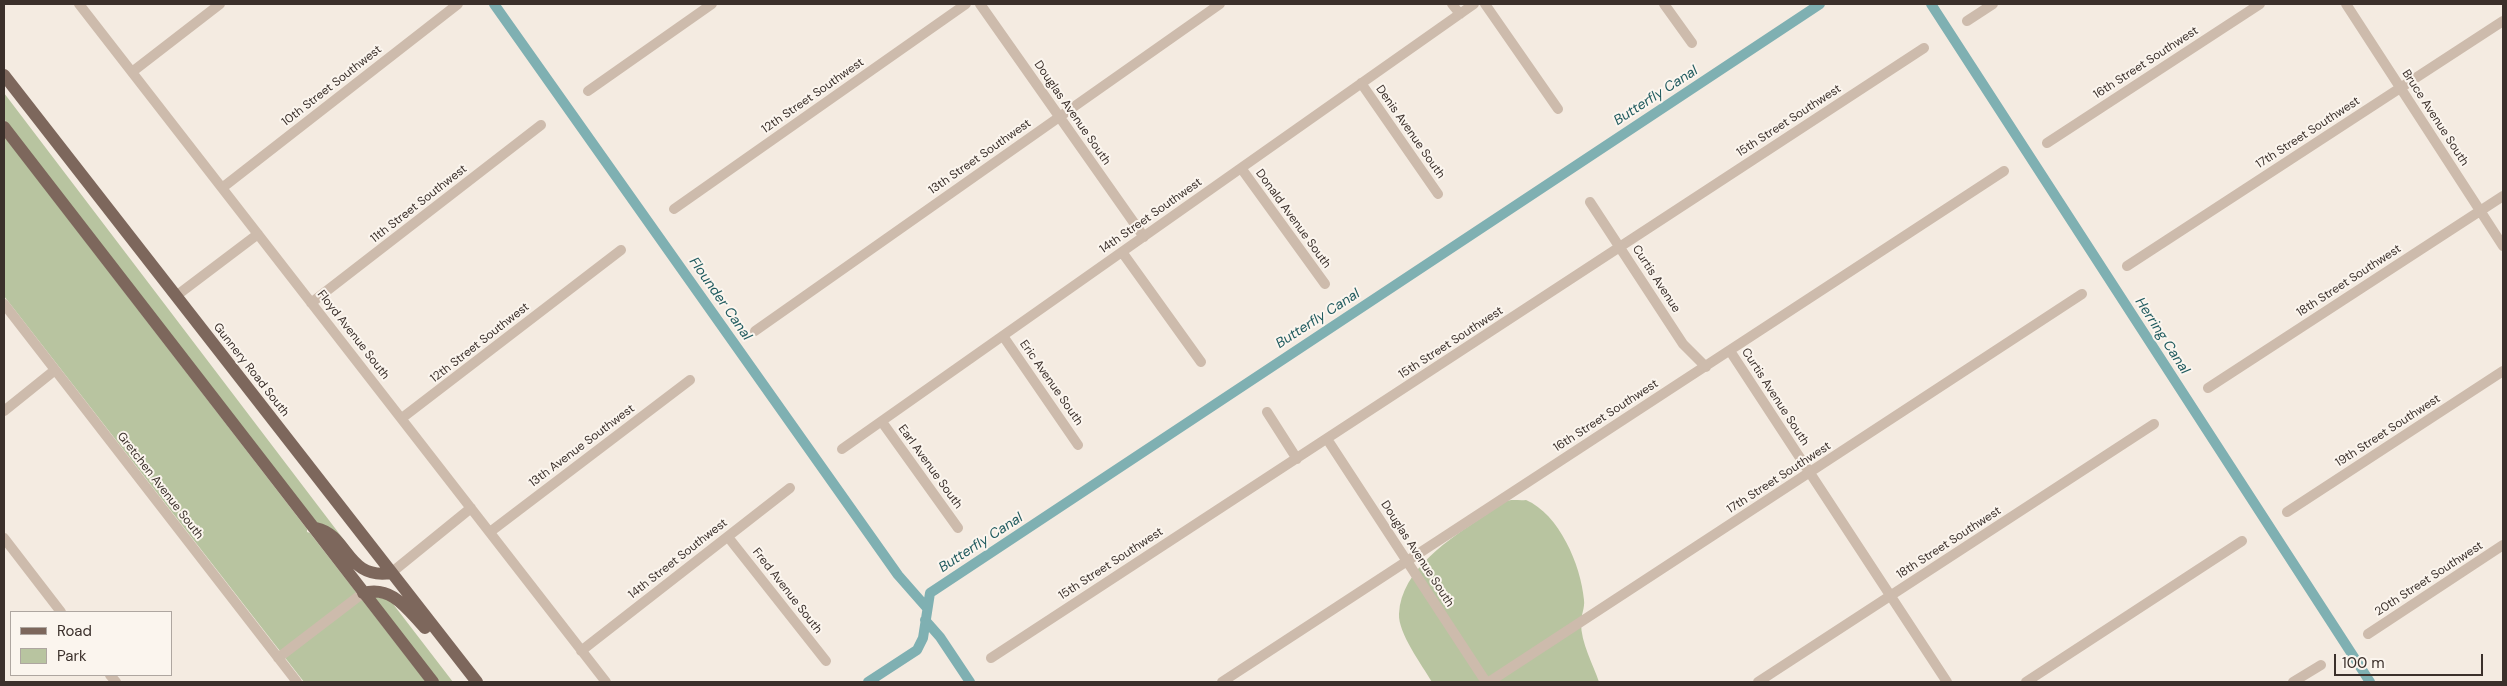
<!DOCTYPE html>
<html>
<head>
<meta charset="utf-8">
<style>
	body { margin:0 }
	#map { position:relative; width:2507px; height:686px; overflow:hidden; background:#f4ebe1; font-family:"DM Sans",sans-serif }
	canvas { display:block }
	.frame { position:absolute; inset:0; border:5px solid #3b302b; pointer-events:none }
	.legend { position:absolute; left:10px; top:611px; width:162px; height:65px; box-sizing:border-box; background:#fbf5ee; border:1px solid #aea6a0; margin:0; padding:6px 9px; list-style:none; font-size:15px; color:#3b302b }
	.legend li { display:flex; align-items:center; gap:10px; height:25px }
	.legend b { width:25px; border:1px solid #aea6a0 }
	.scale { position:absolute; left:2334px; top:654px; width:149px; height:22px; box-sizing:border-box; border:2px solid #3b302b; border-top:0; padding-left:6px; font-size:15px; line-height:18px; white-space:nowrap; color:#3b302b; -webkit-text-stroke:4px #fbf5ee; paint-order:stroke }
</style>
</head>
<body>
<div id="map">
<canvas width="2507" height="686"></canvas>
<div class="frame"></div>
<ul class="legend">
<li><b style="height:6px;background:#7d675c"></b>Road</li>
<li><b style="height:14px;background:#b8c4a0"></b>Park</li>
</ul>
<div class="scale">100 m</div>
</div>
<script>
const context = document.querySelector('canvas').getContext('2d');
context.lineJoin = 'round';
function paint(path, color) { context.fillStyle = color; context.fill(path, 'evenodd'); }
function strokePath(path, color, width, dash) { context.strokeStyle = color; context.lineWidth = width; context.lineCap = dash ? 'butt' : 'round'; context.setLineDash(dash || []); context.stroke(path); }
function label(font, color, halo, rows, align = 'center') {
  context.font = font + ' "DM Sans",sans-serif'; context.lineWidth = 4; context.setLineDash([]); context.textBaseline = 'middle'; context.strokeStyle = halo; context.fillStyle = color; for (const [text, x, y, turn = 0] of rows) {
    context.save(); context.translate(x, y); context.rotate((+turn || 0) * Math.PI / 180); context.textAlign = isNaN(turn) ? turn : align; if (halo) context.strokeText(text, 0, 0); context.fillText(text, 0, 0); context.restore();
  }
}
const green = new Path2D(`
	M4 93 360 561 315 523 4 119Z
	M4 136 307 529V532L310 533 426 682H304L4 296Z
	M1526 500C1559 514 1581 565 1584 600 1585 608 1581 615 1581 623 1581 643 1593 664 1599 682H1432C1422 665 1398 633 1399 614 1401 569 1451 538 1484 516 1491 511 1499 504 1507 501 1512 499 1520 501 1526 500Z
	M372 596 390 600 453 682H439Z`);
const canal = new Path2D(`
	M494 4 898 575 927 608
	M1931 4 2370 682
	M925 620 940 637 970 682
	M868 682 917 650 923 638 930 593 1820 4`);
const minor = new Path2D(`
	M79 4 606 682
	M980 4 1144 237
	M1452 4 1460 14
	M1485 4 1558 109
	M1664 4 1692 43
	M2346 4 2503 246
	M1967 21 1993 4
	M132 72 220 4
	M1361 83 1438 194
	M588 91 712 4
	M2047 143 2260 4
	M1241 168 1325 284
	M222 188 458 4
	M1590 202 1683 344 1706 367
	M674 209 966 4
	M1122 252 1201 362
	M2127 266 2503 21
	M176 296 258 234
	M311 303 541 125
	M4 304 297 682
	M755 331 1220 4
	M1003 336 1078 445
	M1730 351 1947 682
	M2208 388 2503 196
	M4 411 55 370
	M1267 412 1297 459
	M402 418 621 250
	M882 422 958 528
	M1327 439 1486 682
	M842 449 1474 4
	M2287 512 2503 371
	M490 532 690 380
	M728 537 826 661
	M4 538 61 612
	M391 573 471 508
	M2368 634 2503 545
	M581 651 790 488
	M278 658 363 593
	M991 658 1924 48
	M110 675 116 682
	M1222 682 2004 171
	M1489 682 2082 294
	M1758 682 2154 424
	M2026 682 2242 541
	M2293 682 2321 665`);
const major = new Path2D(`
	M4 75 477 682
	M4 127 433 682
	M316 528C349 535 346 580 391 573
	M363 593C392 585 407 609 425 628`);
const streetNames = [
	["16th Street Southwest",2146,63,-33],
	["10th Street Southwest",332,86,-38],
	["12th Street Southwest",813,96,-35],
	["Douglas Avenue South",1072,113,55],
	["Bruce Avenue South",2435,118,57],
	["15th Street Southwest",1789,121,-33],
	["Denis Avenue South",1410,132,55],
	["17th Street Southwest",2308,133,-33],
	["13th Street Southwest",980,157,-35],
	["11th Street Southwest",419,204,-38],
	["14th Street Southwest",1151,216,-35],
	["Donald Avenue South",1293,219,54],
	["Curtis Avenue",1656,279,57],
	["18th Street Southwest",2349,281,-33],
	["Floyd Avenue South",353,335,52],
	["12th Street Southwest",480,343,-38],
	["15th Street Southwest",1451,343,-33],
	["Gunnery Road South",251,370,52],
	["Eric Avenue South",1051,383,55],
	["Curtis Avenue South",1775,397,57],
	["16th Street Southwest",1606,416,-33],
	["19th Street Southwest",2388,431,-33],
	["13th Avenue Southwest",582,446,-37],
	["Earl Avenue South",930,467,54],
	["17th Street Southwest",1779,478,-33],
	["Gretchen Avenue South",160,486,52],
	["18th Street Southwest",1949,543,-33],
	["Douglas Avenue South",1417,554,57],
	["14th Street Southwest",678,559,-38],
	["15th Street Southwest",1111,564,-33],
	["20th Street Southwest",2429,579,-33],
	["Fred Avenue South",787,591,52]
];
const waterNames = [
	["Butterfly Canal",1656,96,-33],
	["Flounder Canal",720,299,55],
	["Butterfly Canal",1318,319,-33],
	["Herring Canal",2162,336,57],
	["Butterfly Canal",981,543,-33]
];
paint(green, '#b8c4a0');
strokePath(canal, '#7fb0b2', 10);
strokePath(minor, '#cdbbac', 10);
strokePath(major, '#7d675c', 12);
label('12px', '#3b302b', '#fbf5ee', streetNames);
label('italic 14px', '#1f5a5e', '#fbf5ee', waterNames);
</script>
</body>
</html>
